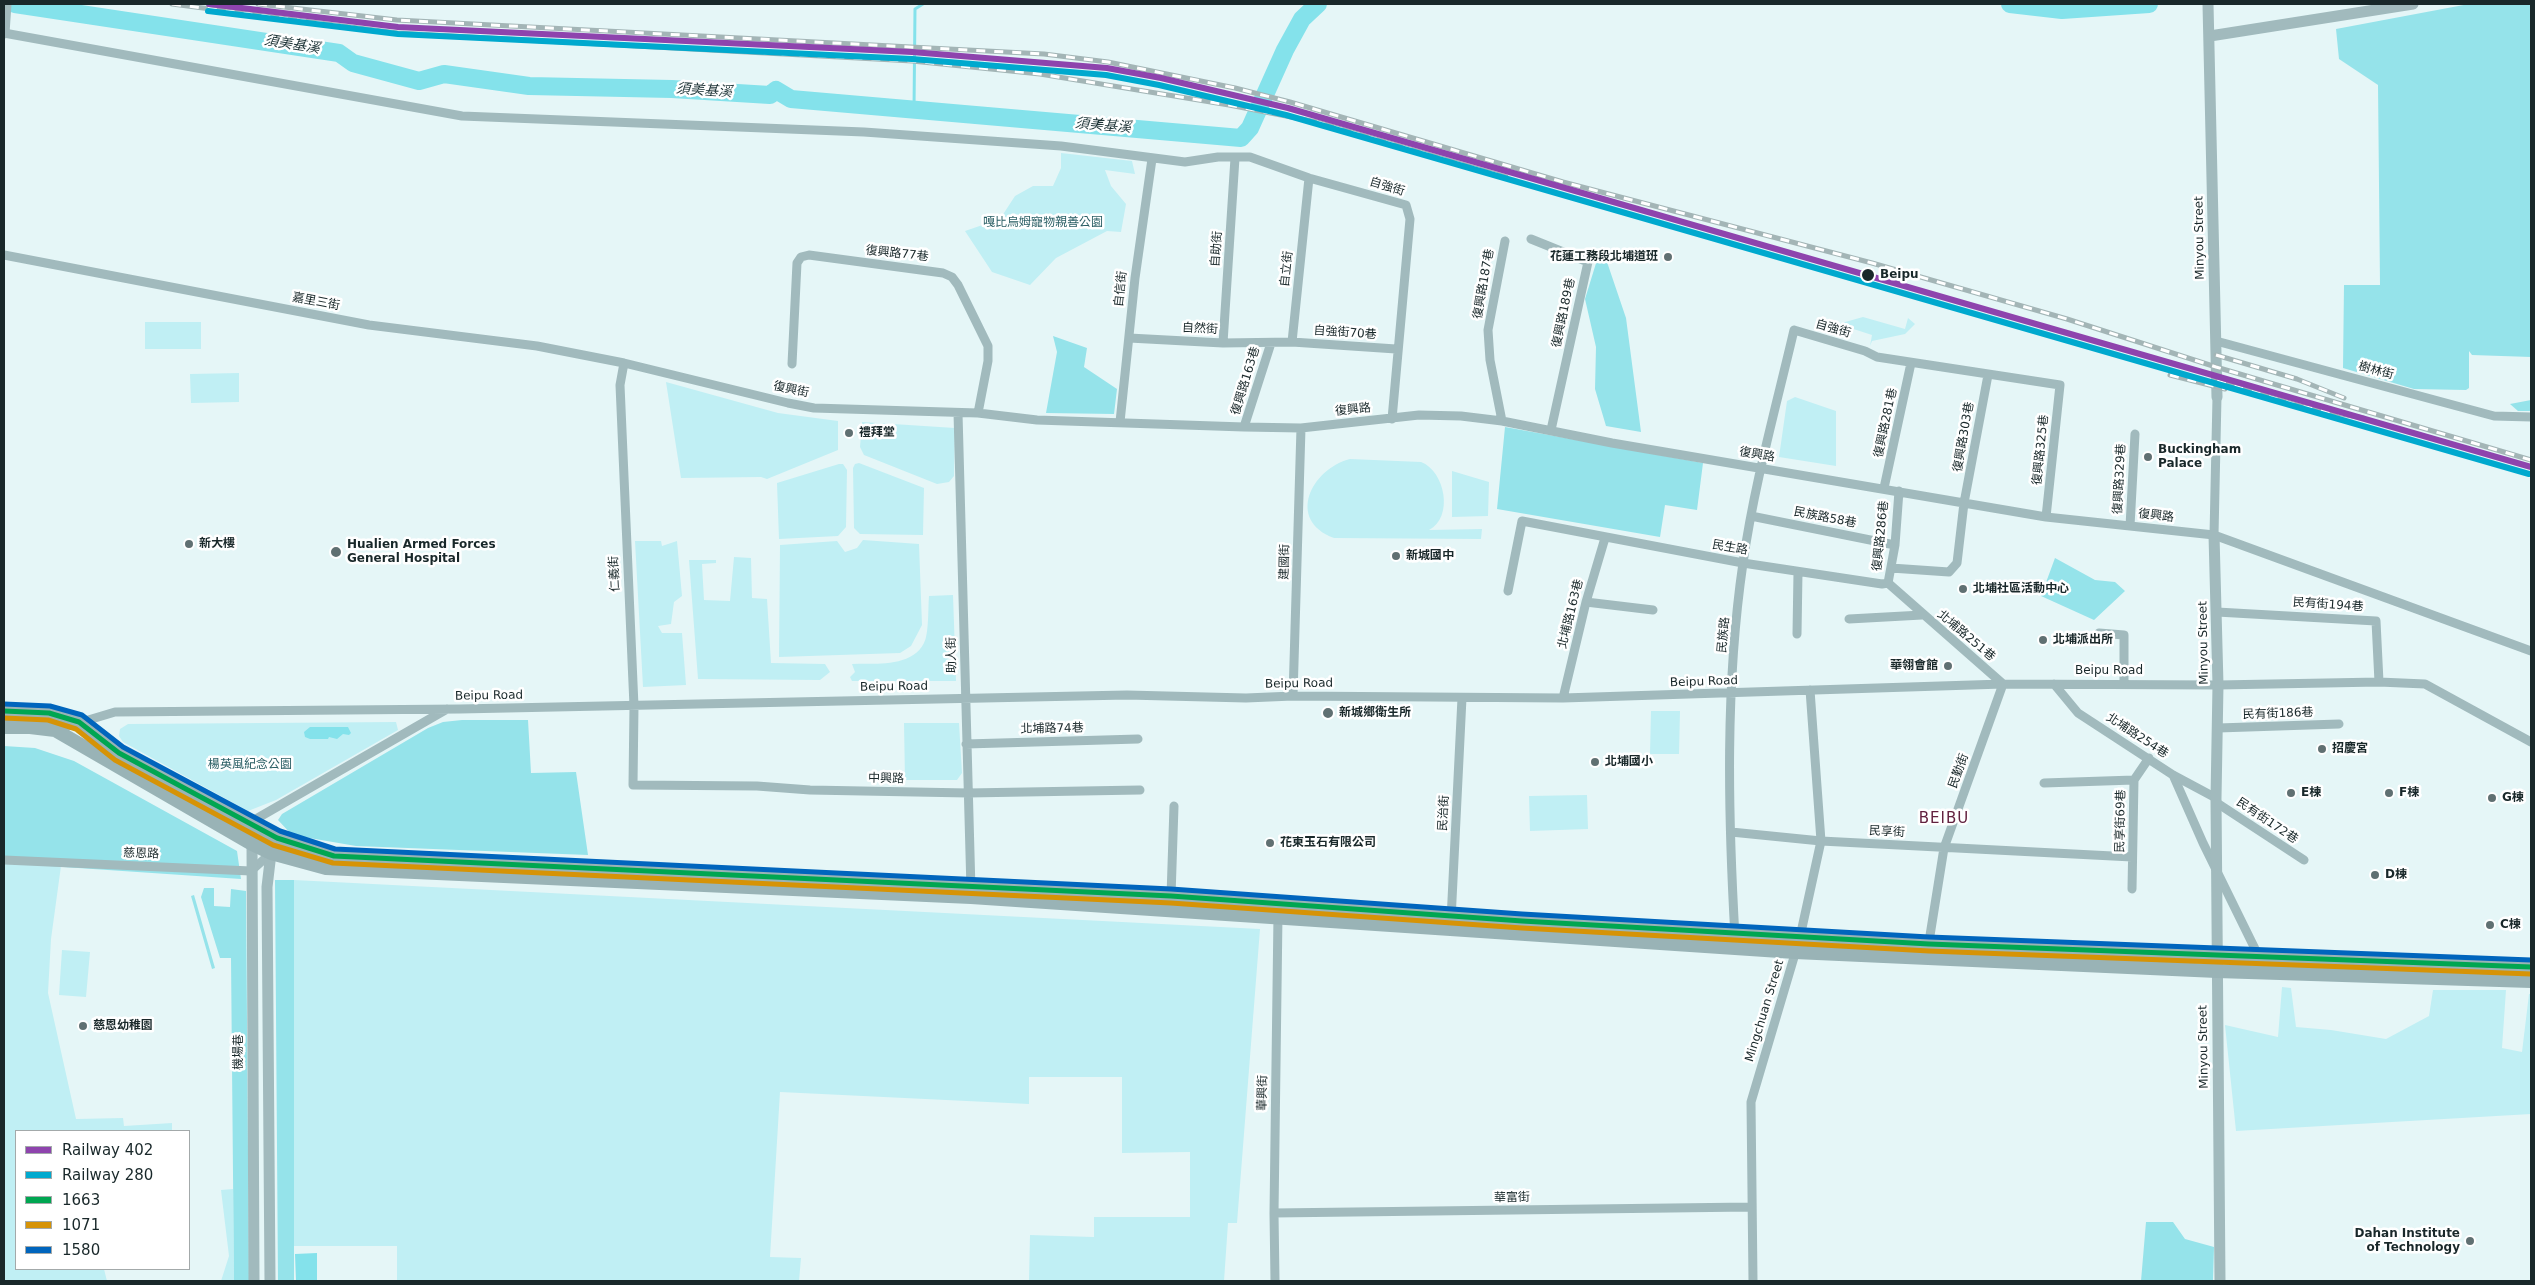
<!DOCTYPE html>
<html>
<head>
<meta charset="utf-8">
<style>
	body { margin:0 }
	#map { position:relative; width:2535px; height:1285px; overflow:hidden; background:#e5f6f7; font-family:"DejaVu Sans",sans-serif }
	canvas { display:block }
	.frame { position:absolute; inset:0; border:5px solid #19282a; pointer-events:none }
	.legend { position:absolute; left:15px; top:1130px; width:175px; height:140px; box-sizing:border-box; background:#fff; border:1px solid #a3a9aa; margin:0; padding:6px 9px; list-style:none; font-size:15px; color:#19282a }
	.legend li { display:flex; align-items:center; gap:10px; height:25px }
	.legend b { width:25px; border:1px solid #a3a9aa }
</style>
</head>
<body>
<div id="map">
<canvas width="2535" height="1285"></canvas>
<div class="frame"></div>
<ul class="legend">
<li><b style="height:6px;background:#8e44ad"></b>Railway 402</li>
<li><b style="height:6px;background:#00a9ce"></b>Railway 280</li>
<li><b style="height:6px;background:#00a651"></b>1663</li>
<li><b style="height:6px;background:#d69306"></b>1071</li>
<li><b style="height:6px;background:#0065bd"></b>1580</li>
</ul>
</div>
<script>
const context = document.querySelector('canvas').getContext('2d');
context.lineJoin = 'round';
function paint(path, color) { context.fillStyle = color; context.fill(path, 'evenodd'); }
function strokePath(path, color, width, dash) { context.strokeStyle = color; context.lineWidth = width; context.lineCap = dash ? 'butt' : 'round'; context.setLineDash(dash || []); context.stroke(path); }
function label(font, color, halo, rows, align = 'center') {
  context.font = font + ' "DejaVu Sans","Noto Sans TC",sans-serif'; context.lineWidth = 5; context.setLineDash([]); context.textBaseline = 'middle'; context.strokeStyle = halo; context.fillStyle = color; for (const [text, x, y, turn = 0] of rows) {
    context.save(); context.translate(x, y); context.rotate((+turn || 0) * Math.PI / 180); context.textAlign = isNaN(turn) ? turn : align; if (halo) context.strokeText(text, 0, 0); context.fillText(text, 0, 0); context.restore();
  }
}
const green = new Path2D(`
	M1061 153 1132 161 1135 174 1105 170 1111 186 1126 204 1121 232 1107 231 1056 258 1030 285 992 272 965 231 1000 219 1015 196 1033 186H1053L1061 168Z
	M1863 317 1905 329 1908 318 1915 324 1905 334 1872 341 1870 346 1872 335 1838 324Z
	M145 322H201V349H145Z
	M239 373V402L191 403 190 374Z
	M666 382 778 413 838 421V450L767 479 761 477 681 478Z
	M1795 397 1836 411V466L1779 457 1787 401Z
	M862 422 955 428 954 476 949 482 937 484 864 455 860 447Z
	M1350 459 1421 462C1445 471 1454 517 1429 530L1482 529 1481 539 1334 538C1286 520 1311 469 1350 459Z
	M859 463 924 488 923 535 860 534 854 528 853 468 855 464Z
	M839 464H843L847 470 846 527 838 536 779 539 777 483Z
	M1452 471 1489 482 1488 516 1452 517Z
	M863 540 919 544 922 625 911 646 900 653 779 657 780 545 837 541 845 552 857 548Z
	M635 541H661L662 546 677 541 682 596 674 602 671 624 658 626 662 633H682L686 685 643 687Z
	M734 557 751 558 752 598 767 599 771 663 825 664 830 672 820 680 698 679 689 560H716V563L702 564 704 600 730 601Z
	M953 595 956 681H852L850 677 855 672 852 664C875 663 911 668 924 643 929 634 928 608 929 596Z
	M1651 711H1680L1679 754H1650Z
	M396 722 398 730 276 800 248 811 123 742 119 736 120 729 128 724Z
	M904 723H959L962 773 957 780H905Z
	M1587 795 1588 829 1530 831 1529 796Z
	M4 863 61 866 51 939 48 993 76 1119 123 1118 124 1126 172 1123V1131H16V1269H104L107 1281H4Z
	M294 880 1260 929 1237 1223H1228L1224 1281H1029L1030 1235 1094 1237V1217H1190V1152L1122 1153V1077H1029V1104L780 1092 770 1257 801 1258 799 1281H397V1246H293Z
	M62 950 90 952 86 997 59 995Z
	M2282 987 2291 988 2296 1027 2331 1030 2386 1039 2429 1016 2433 990H2506L2502 1048 2522 1052 2529 994H2531V1114L2236 1131 2225 1025 2278 1037Z
	M233 1189 234 1281H221L229 1256 221 1190Z`);
const forest = new Path2D(`
	M2469 4H2531V357L2472 355 2469 351V388L2466 390 2414 389 2343 368 2344 285H2380L2378 85 2339 59 2336 29Z
	M1597 260 1607 262 1626 318 1641 432 1606 426 1595 389 1596 347 1585 299Z
	M1053 336 1087 348 1084 367 1117 389 1114 414 1046 413 1057 352Z
	M2531 400V411H2518L2510 404Z
	M1505 427 1703 463 1697 510 1665 505 1660 537 1497 509Z
	M2055 558 2095 580 2115 582 2125 591 2094 620 2041 596Z
	M462 720H528L531 773 576 772 588 855 356 846 292 835 278 820 282 814 428 728 443 722Z
	M4 746 35 748 74 761 237 851 241 879 4 863Z
	M275 880H294V1281H278Z
	M204 888H214V906L230 907 231 889 246 891 249 1281H234L231 958H220L201 897Z
	M194 895 215 968 212 969 191 896Z
	M2146 1222H2173L2185 1239 2214 1247 2213 1281H2141Z`);
const water = new Path2D(`
	M310 727H348L351 733 349 735 343 734 337 739 329 737 328 739H310L305 737 304 732Z
	M317 1253V1281H296L295 1254Z`);
const stream = new Path2D(`
	M914 109 915 9 923 4`);
const river = new Path2D(`
	M15 4 339 53 353 63 419 81 444 74 529 86 672 89 770 95 776 90 791 99 1241 138 1250 128 1285 50 1302 19 1318 4
	M2010 4 2062 10 2149 4`);
const minor = new Path2D(`
	M4 33 462 116 864 132 1061 146 1185 162 1218 157H1250L1309 178 1406 205 1410 219 1392 419
	M1531 239 1588 262 1551 430
	M4 255 369 325 537 346 624 363 788 403 814 408 978 413 1037 420 1244 427 1301 428 1419 415 1461 416 1502 421 1612 443 2046 517 2214 535 2531 651
	M1129 338 1223 343 1292 342 1309 178
	M2216 341 2494 416 2531 417
	M1292 342 1396 349
	M1223 343 1235 158
	M624 363 620 385 634 706 633 785 757 786 810 790 968 793 1140 790
	M792 364 797 263 801 257 809 255 943 273 952 277 958 285 988 346V361L978 413
	M958 413 971 890
	M1502 421 1490 360 1488 330 1505 241
	M1120 422 1135 278 1152 159
	M1244 427 1271 343
	M1884 488 1911 363
	M1751 516 1895 545
	M2130 526 2135 434
	M2214 535 2217 397
	M1891 568 1949 572 1957 563 1964 503 1988 375
	M1888 583 1895 545 1899 491
	M1508 591 1522 521 1743 563 1882 584 1888 583 2003 684 1944 848 1928 948
	M1586 602 1653 610
	M2217 612 2376 621 2379 682
	M1849 619 1922 615
	M2099 633 2124 635V683
	M1797 634 1798 572
	M2054 684 2078 713 2173 775 2216 798
	M1293 696 1301 428
	M1563 698 1586 602 1605 538
	M2218 728 2339 724
	M55 730 115 712 460 709 1127 695 1246 698 1293 696 1563 698 2003 684 2218 685 2379 682 2425 684 2531 742
	M966 744 1138 739
	M2173 775 2203 843 2259 957
	M2044 783 2134 780
	M2217 803 2304 860
	M249 823 447 709
	M1731 832 1821 841 2132 857
	M4 860 251 871 271 853
	M2132 889 2134 780 2149 758
	M1171 896 1174 806
	M1451 920 1462 698
	M1735 937C1728 813 1725 686 1743 563 1754 485 1776 407 1794 330L1865 351 1877 357 2060 385 2046 517
	M1274 1213 1750 1207
	M1275 1281 1274 1213 1278 915
	M1753 1281 1751 1102 1800 937 1821 841 1810 690`);
const tertiary = new Path2D(`
	M2208 4 2217 397
	M4 33 6 4
	M2210 36 2413 4
	M2214 535 2218 685 2216 798 2220 1281
	M249 823 252 844 254 1281
	M270 1281 267 887 271 853 277 838`);
const primary = new Path2D(`
	M4 711 49 713 79 722 119 753 277 838 334 856 1171 896 1522 921 1929 944 2531 967
	M4 727H30L55 730 252 844 271 853 326 868 971 897 1795 952 2217 971 2531 981`);
const rail = new Path2D(`
	M172 4 397 33 912 61 1040 74 1229 105 1317 122 1506 177
	M258 4 397 20 1044 54 1108 62 1235 88 1290 102 1563 182 1872 263 2067 319 2216 367 2531 460
	M2216 355 2297 379 2344 398
	M2170 375 2225 389
	M2217 381 2300 406 2363 418`);
const bus1 = new Path2D(`
	M4 711 49 713 79 722 119 753 277 838 334 856 1171 896 1522 921 1929 944 2531 967`);
const bus2 = new Path2D(`
	M4 718 48 720 76 729 115 760 273 845 333 863 1171 903 1522 928 1929 951 2531 974`);
const bus3 = new Path2D(`
	M4 704 50 706 82 715 123 747 280 831 335 849 1171 889 1522 914 1929 937 2531 960`);
const rail1 = new Path2D(`
	M209 4 398 27 912 52 1107 68 1161 78 1288 108 2531 467`);
const rail2 = new Path2D(`
	M208 11 398 34 912 59 1106 75 1159 85 1286 115 2529 474`);
const markers = [
	[1668,257,5,"#607072"],
	[1868,275,7,"#19282a"],
	[849,433,5,"#607072"],
	[2148,457,5,"#607072"],
	[189,544,5,"#607072"],
	[336,552,6,"#607072"],
	[1396,556,5,"#607072"],
	[1963,589,5,"#607072"],
	[2043,640,5,"#607072"],
	[1948,666,5,"#607072"],
	[1328,713,6,"#607072"],
	[2322,749,5,"#607072"],
	[1595,762,5,"#607072"],
	[2291,793,5,"#607072"],
	[2389,793,5,"#607072"],
	[2492,798,5,"#607072"],
	[1270,843,5,"#607072"],
	[2375,875,5,"#607072"],
	[2490,925,5,"#607072"],
	[83,1026,5,"#607072"],
	[2470,1241,5,"#607072"]
];
const streetNames = [
	["自強街",1387,187,17],
	["Minyou Street",2200,238,-91],
	["自助街",1217,249,-86],
	["復興路77巷",897,254,6],
	["自立街",1287,269,-84],
	["復興路187巷",1484,284,-80],
	["自信街",1121,289,-84],
	["嘉里三街",316,302,11],
	["復興路189巷",1564,313,-78],
	["自然街",1200,329,3],
	["自強街",1833,329,16],
	["自強街70巷",1345,333,4],
	["樹林街",2376,371,15],
	["復興路163巷",1246,381,-73],
	["復興街",791,390,12],
	["復興路",1353,410,-6],
	["復興路281巷",1886,423,-78],
	["復興路303巷",1964,437,-80],
	["復興路325巷",2041,450,-84],
	["復興路",1757,455,10],
	["復興路329巷",2120,479,-87],
	["復興路",2156,516,7],
	["民族路58巷",1825,518,11],
	["復興路286巷",1881,536,-84],
	["民生路",1730,548,10],
	["建國街",1285,562,-89],
	["仁義街",615,574,-93],
	["民有街194巷",2328,605,4],
	["北埔路163巷",1571,614,-76],
	["民族路",1724,635,-85],
	["北埔路251巷",1966,636,40],
	["Minyou Street",2204,643,-91],
	["助人街",952,655,-91],
	["Beipu Road",2109,671],
	["Beipu Road",1704,682,-2],
	["Beipu Road",1299,684,-1],
	["Beipu Road",894,687,-1],
	["Beipu Road",489,696,-1],
	["民有街186巷",2278,714,-2],
	["北埔路74巷",1052,729,-1],
	["北埔路254巷",2137,736,33],
	["民勤街",1959,771,-70],
	["中興路",886,779,1],
	["民治街",1444,813,-87],
	["民享街69巷",2121,821,-89],
	["民有街172巷",2267,821,34],
	["民享街",1887,832,3],
	["慈恩路",141,854,2],
	["Mingchuan Street",1765,1011,-73],
	["Minyou Street",2204,1047,-91],
	["機場巷",239,1052,-90],
	["華興街",1263,1093,-89],
	["華富街",1512,1198,-1]
];
const parkNames = [
	["嘎比烏姆寵物親善公園",1043,223],
	["楊英風紀念公園",250,765]
];
const poiNames = [
	["花蓮工務段北埔道班",1658,257,"right"],
	["禮拜堂",859,433],
	["Buckingham",2158,450],
	["Palace",2158,464],
	["新大樓",199,544],
	["Hualien Armed Forces",347,545],
	["General Hospital",347,559],
	["新城國中",1406,556],
	["北埔社區活動中心",1973,589],
	["北埔派出所",2053,640],
	["華翎會館",1938,666,"right"],
	["新城鄉衛生所",1339,713],
	["招慶宮",2332,749],
	["北埔國小",1605,762],
	["E棟",2301,793],
	["F棟",2399,793],
	["G棟",2502,798],
	["花東玉石有限公司",1280,843],
	["D棟",2385,875],
	["C棟",2500,925],
	["慈恩幼稚園",93,1026],
	["Dahan Institute",2460,1234,"right"],
	["of Technology",2460,1248,"right"]
];
const stopNames = [
	["Beipu",1880,275]
];
const waterNames = [
	["須美基溪",292,45,9],
	["須美基溪",704,91,4],
	["須美基溪",1103,126,5]
];
const quarterNames = [
	["BEIBU",1944,819]
];
paint(green, '#c0eff4');
paint(forest, '#95e3ea');
paint(water, '#84e2eb');
strokePath(stream, '#84e2eb', 3);
strokePath(river, '#84e2eb', 18);
strokePath(minor, '#a1babd', 9);
strokePath(tertiary, '#a1babd', 11);
strokePath(primary, '#99b3b6', 14);
strokePath(rail, '#a3b5b6', 5);
strokePath(rail, '#fff', 3, [9]);
strokePath(bus1, '#00a651', 5);
strokePath(bus2, '#d69306', 5);
strokePath(bus3, '#0065bd', 5);
strokePath(rail1, '#8e44ad', 6);
strokePath(rail2, '#00a9ce', 6);
for (const [x, y, r, color] of markers) { const dot = new Path2D(); dot.arc(x, y, r, 0, 2 * Math.PI); context.fillStyle = color; context.fill(dot); strokePath(dot, '#fff', 2); }
label('12px', '#19282a', '#fff', streetNames);
label('12px', '#295e64', '#fff', parkNames);
label('bold 12px', '#19282a', '#fff', poiNames, 'left');
label('bold 12px', '#19282a', '#fff', stopNames, 'left');
label('italic 14px', '#1e3437', '#fff', waterNames);
context.letterSpacing = '1px';
label('15px', '#62213f', '#fff', quarterNames);
context.letterSpacing = '0px';
</script>
</body>
</html>
